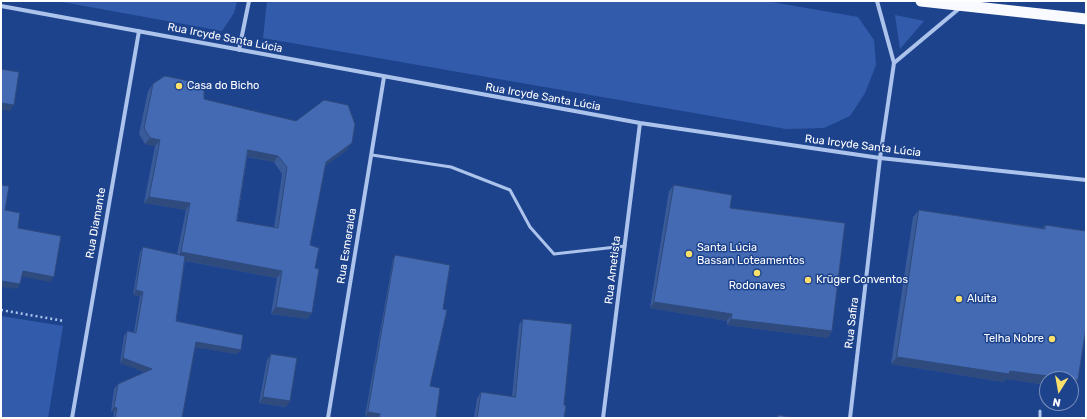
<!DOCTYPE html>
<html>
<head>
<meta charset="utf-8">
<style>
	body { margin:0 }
	#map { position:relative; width:1087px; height:419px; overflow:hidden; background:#1e438d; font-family:Rubik,sans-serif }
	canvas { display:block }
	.frame { position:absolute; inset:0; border:2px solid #fff; pointer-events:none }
	.north { position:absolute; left:1039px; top:371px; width:40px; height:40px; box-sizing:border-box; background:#1e438d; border:1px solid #788ebb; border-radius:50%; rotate:191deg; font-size:11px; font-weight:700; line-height:16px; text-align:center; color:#fff }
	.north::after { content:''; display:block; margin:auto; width:14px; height:18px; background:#fbe06b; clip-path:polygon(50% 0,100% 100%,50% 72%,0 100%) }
</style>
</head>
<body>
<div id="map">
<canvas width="1087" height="419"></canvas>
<div class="frame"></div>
<div class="north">N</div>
</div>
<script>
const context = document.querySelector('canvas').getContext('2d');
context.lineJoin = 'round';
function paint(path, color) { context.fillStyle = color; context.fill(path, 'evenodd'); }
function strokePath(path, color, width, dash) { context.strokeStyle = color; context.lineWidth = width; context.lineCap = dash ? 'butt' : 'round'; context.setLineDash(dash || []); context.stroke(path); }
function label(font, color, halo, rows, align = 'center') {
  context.font = font + ' Rubik,sans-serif'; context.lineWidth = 3; context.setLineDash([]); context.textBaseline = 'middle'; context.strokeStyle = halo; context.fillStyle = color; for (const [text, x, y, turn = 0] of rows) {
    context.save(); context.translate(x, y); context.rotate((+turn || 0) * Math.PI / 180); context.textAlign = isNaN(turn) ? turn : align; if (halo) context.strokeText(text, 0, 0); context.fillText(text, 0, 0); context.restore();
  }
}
const green = new Path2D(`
	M57 1H237L234 13 222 31Z
	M267 1H766L858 17 874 40 876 65 865 93 850 116 824 128 786 129 263 38Z
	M895 15 924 21 900 49Z
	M1 316 63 326 48 418H1Z`);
const path = new Path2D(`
	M1 310 64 321`);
const service = new Path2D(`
	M372 155 451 167 510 190 530 227 554 254 625 246
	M1040 411V418`);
const minor = new Path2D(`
	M1 6 640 123 880 158 1086 180
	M239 50 249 1
	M894 63 961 7
	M72 418 139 31
	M328 418 384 77
	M603 418 640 123
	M850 418 880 158 894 63 877 1`);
const trunk = new Path2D(`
	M921 1 1086 19`);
const wall = new Path2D(`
	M153 84 204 99 347 150 325 166 310 245 315 268 312 313 307 319 271 314 277 278 185 261 176 321 237 354 195 347 182 418H113L114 412H111L114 389 118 384 145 372 120 363 124 336 127 331 134 332 140 296 133 295 140 252 143 247 177 254 186 210 144 203 155 146 145 144 139 134 148 91ZM247 157 274 162 282 174 274 228 237 221Z
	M674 185 730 208 832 331 828 338 727 325V321L650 308 669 191Z
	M919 210 1043 228 1045 225 1073 388 1047 379V385L1006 379 1004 382 891 364 913 217Z
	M395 255 430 386 436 418H377L365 416 393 259Z
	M523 319 564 405V418H474L477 399 481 392 512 397 519 325Z
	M271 354 286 407 259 403 267 360Z`);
const shadedWall = new Path2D(`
	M1 103 14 105 10 111 1 110Z
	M150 138 160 140 155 146 145 144Z
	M352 143 347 150 321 169 326 162Z
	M248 150 278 156 274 162 244 156Z
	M149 197 190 203 186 210 144 203Z
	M181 252 282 271 277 278 176 259Z
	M23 271 54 277 50 282 19 276Z
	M1 281 20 284 17 289 1 287Z
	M136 290 143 292 140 296 133 295Z
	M654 302 732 314 727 321 650 308Z
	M276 307 312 313 307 319 271 314Z
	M731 319 832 331 828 338 727 325Z
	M196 342 241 350 237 354 193 347Z
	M897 357 1010 371 1068 379H1047V385L1006 379 1004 382 891 364Z
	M123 358 152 369 149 374 120 363Z
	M1071 379 1078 380 1073 388H1071Z
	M263 397 290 401 286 407 259 403Z
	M114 407 117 408 114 412H111Z
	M368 412 380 414 377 418 365 416Z`);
const building = new Path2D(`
	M1 69 19 72 14 105 1 103Z
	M165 76 204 84V99L296 121 324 100 348 105 355 124 352 143 326 162 310 245 319 248 315 268 319 269 312 313 276 307 282 271 181 252 190 203 149 197 160 140 150 138 144 128 153 84ZM248 150 278 156 287 167 278 228 237 221Z
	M1 185 9 186 5 210 20 213 18 228 61 236 54 277 23 271 20 284 1 281V284Z
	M674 185 732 195 730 208 845 223 832 331 731 319 732 314 654 302Z
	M919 210 1045 229V225L1086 231V328L1078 380 1010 371 1009 374 897 357Z
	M143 247 185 256 176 321 243 335 241 350 196 342 182 418H115L117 408 114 407 118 384 152 369 123 358 127 331 136 333 143 292 136 290Z
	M395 255 450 265 443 309 447 310 430 386 440 388 436 418H379L380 414 368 412Z
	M523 319 572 324 564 405 566 406 564 418H477L481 392 515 397Z
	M271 354 297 358 290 401 263 397Z
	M778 415 795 418H778Z`);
const markers = [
	[179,86,4,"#fbe06b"],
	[689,254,4,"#fbe06b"],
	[757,273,4,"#fbe06b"],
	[808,280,4,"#fbe06b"],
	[959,299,4,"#fbe06b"],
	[1052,339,4,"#fbe06b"]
];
const streetNames = [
	["Rua Ircyde Santa Lúcia",225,38,11],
	["Rua Ircyde Santa Lúcia",543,97,10],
	["Rua Ircyde Santa Lúcia",863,146,7],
	["Rua Diamante",96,223,-80],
	["Rua Esmeralda",347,246,-81],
	["Rua Ametista",613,270,-83],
	["Rua Safira",852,323,-83]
];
const poiNames = [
	["Casa do Bicho",187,86],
	["Santa Lúcia",697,248],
	["Bassan Loteamentos",697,261],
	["Krüger Conventos",816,280],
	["Rodonaves",757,286,"center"],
	["Aluita",967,299],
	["Telha Nobre",1044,339,"right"]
];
paint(green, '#325cab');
strokePath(path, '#acc3ec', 2.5, [2, 3]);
strokePath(service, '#acc3ec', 3);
strokePath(minor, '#acc3ec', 4);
strokePath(trunk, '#f8faff', 11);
paint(wall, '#3a5b9a');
paint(shadedWall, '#2f4a7d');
paint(building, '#436ab3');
strokePath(building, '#2f4a7d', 1);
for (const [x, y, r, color] of markers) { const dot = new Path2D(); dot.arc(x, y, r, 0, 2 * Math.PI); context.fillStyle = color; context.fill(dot); strokePath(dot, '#1e438d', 1.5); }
label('11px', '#fff', '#1e438d', streetNames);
label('11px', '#fff', '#1e438d', poiNames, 'left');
</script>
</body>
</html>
